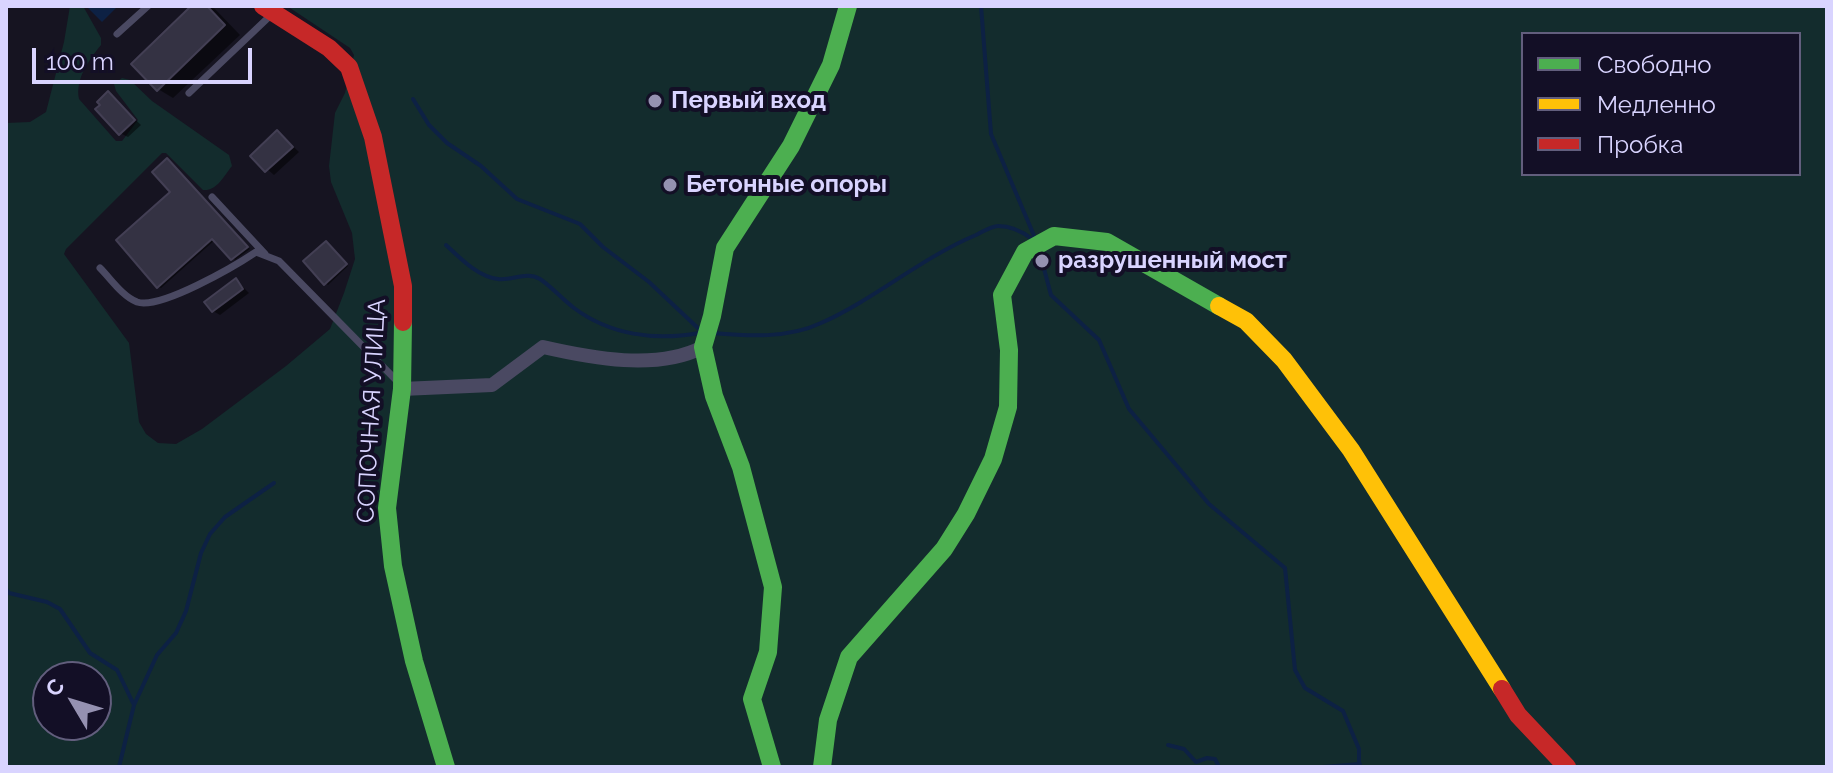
<!DOCTYPE html>
<html>
<head>
<meta charset="utf-8">
<style>
	body { margin:0 }
	#map { position:relative; width:1833px; height:773px; overflow:hidden; background:#161421; font-family:Raleway,sans-serif }
	canvas { display:block }
	.frame { position:absolute; inset:0; border:8px solid #d9d4ff; pointer-events:none }
	.legend { position:absolute; left:1521px; top:32px; width:280px; height:144px; box-sizing:border-box; background:#130f26; border:2px solid #625e7d; margin:0; padding:10px 14px; list-style:none; font-size:24px; color:#d9d4ff }
	.legend li { display:flex; align-items:center; gap:16px; height:40px }
	.legend b { width:40px; border:2px solid #625e7d }
	.north { position:absolute; left:32px; top:661px; width:80px; height:80px; box-sizing:border-box; background:#130f26; border:2px solid #625e7d; border-radius:50%; rotate:308deg; font-size:22px; font-weight:700; line-height:32px; text-align:center; color:#d9d4ff }
	.north::after { content:''; display:block; margin:auto; width:28px; height:36px; background:#9591b1; clip-path:polygon(50% 0,100% 100%,50% 72%,0 100%) }
	.scale { position:absolute; left:32px; top:48px; width:220px; height:36px; box-sizing:border-box; border:4px solid #d9d4ff; border-top:0; padding-left:10px; font-size:24px; line-height:28px; white-space:nowrap; color:#d9d4ff; -webkit-text-stroke:6px #130f26; paint-order:stroke }
</style>
</head>
<body>
<div id="map">
<canvas width="1833" height="773"></canvas>
<div class="frame"></div>
<ul class="legend">
<li><b style="height:10px;background:#4caf50"></b>Свободно</li>
<li><b style="height:10px;background:#ffc107"></b>Медленно</li>
<li><b style="height:10px;background:#c62828"></b>Пробка</li>
</ul>
<div class="north">С</div>
<div class="scale">100 m</div>
</div>
<script>
const context = document.querySelector('canvas').getContext('2d');
context.lineJoin = 'round';
function paint(path, color) { context.fillStyle = color; context.fill(path, 'evenodd'); }
function strokePath(path, color, width, dash) { context.strokeStyle = color; context.lineWidth = width; context.lineCap = dash ? 'butt' : 'round'; context.setLineDash(dash || []); context.stroke(path); }
function label(font, color, halo, rows, align = 'center') {
  context.font = font + ' Raleway,sans-serif'; context.lineWidth = 8; context.setLineDash([]); context.textBaseline = 'middle'; context.strokeStyle = halo; context.fillStyle = color; for (const [text, x, y, turn = 0] of rows) {
    context.save(); context.translate(x, y); context.rotate((+turn || 0) * Math.PI / 180); context.textAlign = isNaN(turn) ? turn : align; if (halo) context.strokeText(text, 0, 0); context.fillText(text, 0, 0); context.restore();
  }
}
const green = new Path2D(`
	M70 6H83L101 38V45C89 60 75 79 79 99L116 141H122L138 120 116 91 114 84 122 78 130 80 152 101 229 155 232 166C224 176 217 191 203 190L166 153H162L66 249 64 254 129 343 139 422 146 434 158 443 176 444 202 429 286 366 330 329 344 293 355 259 352 233 331 182 329 166 335 113 345 93 354 55 350 48 287 6H1827V767H6V123L30 122 46 112 64 42ZM1523 34H1799V174H1523ZM48 677H96V725H48Z`);
const water = new Path2D(`
	M86 6H118L102 22Z`);
const shadow = new Path2D(`
	M194 6H209L215 9 240 35 173 98 158 89Z
	M108 94 141 125 128 137 120 133 102 105Z
	M278 132 299 152 274 175 252 156Z
	M170 162 250 249 235 260 216 239 161 288 158 287 173 192Z
	M329 245 348 266 328 285 325 283Z
	M236 280 249 293 220 315 213 311Z`);
const stream = new Path2D(`
	M981 6 991 134 1035 238
	M413 99 429 125 447 143 481 166 517 199 580 224 603 247 649 282 700 330
	M446 245C460 258 478 277 498 279 512 281 526 271 540 279 552 287 562 299 574 308 610 335 655 341 699 333
	M1039 250 1051 295 1099 340 1129 409 1209 504 1285 568 1295 670 1305 688 1343 711 1359 749V767
	M712 333C748 336 787 339 821 323 875 299 921 258 976 235 982 232 992 226 998 226 1010 226 1023 232 1032 239
	M6 589 9 593 47 602 60 609 90 653 117 670 134 705
	M1168 745 1184 749 1196 762 1207 758 1215 759 1219 767
	M119 767 134 705 157 655 176 633 186 611 201 553 210 534 225 517 274 483
	M1323 767 1360 764`);
const building = new Path2D(`
	M191 6H207L225 25 157 91 131 64Z
	M108 91 135 120 119 135 95 109 100 105 97 102Z
	M277 130 293 147 265 172 250 156Z
	M167 158 248 247 231 260 212 239 157 288 116 240 170 192 152 172Z
	M326 241 347 264 324 285 303 261Z
	M236 278 243 289 212 312 204 302Z`);
const lane = new Path2D(`
	M117 34 148 6
	M189 93 271 15
	M212 197 265 254
	M100 268C111 279 122 296 137 302 160 310 235 266 256 252L279 261 398 382`);
const street = new Path2D(`
	M402 389 492 385 543 347C591 358 657 371 703 347`);
const fast = new Path2D(`
	M403 322 402 389 387 508 393 566 414 661 446 767
	M772 767 752 699 768 652 773 587 741 467 714 396 703 347 712 316 725 248 791 146 831 65 848 6
	M822 767 828 720 849 657 944 549 966 514 993 459 1008 407 1009 350 1002 295 1025 252 1054 236 1107 242 1219 306`);
const slow = new Path2D(`
	M1219 306 1246 321 1284 360 1351 450 1502 689`);
const jam = new Path2D(`
	M263 6 329 48 349 67 373 137 403 286V322
	M1502 689 1518 715 1567 767`);
const markers = [
	[655,101,8,"#9591b1"],
	[670,185,8,"#9591b1"],
	[1042,261,8,"#9591b1"]
];
const poiNames = [
	["Первый вход",671,101],
	["Бетонные опоры",686,185],
	["разрушенный мост",1058,261]
];
const streetNames = [
	["СОПОЧНАЯ УЛИЦА",372,411,-87]
];
paint(green, '#132c2d');
paint(water, '#0d2144');
paint(shadow, '#0007');
strokePath(stream, '#0d2144', 4);
paint(building, '#343243');
strokePath(building, '#433f54', 2);
strokePath(lane, '#4a4962', 7);
strokePath(street, '#4a4962', 14);
strokePath(fast, '#4caf50', 18);
strokePath(slow, '#ffc107', 18);
strokePath(jam, '#c62828', 18);
for (const [x, y, r, color] of markers) { const dot = new Path2D(); dot.arc(x, y, r, 0, 2 * Math.PI); context.fillStyle = color; context.fill(dot); strokePath(dot, '#130f26', 3); }
label('bold 24px', '#d9d4ff', '#130f26', poiNames, 'left');
label('24px', '#d9d4ff', '#130f26', streetNames);
</script>
</body>
</html>
